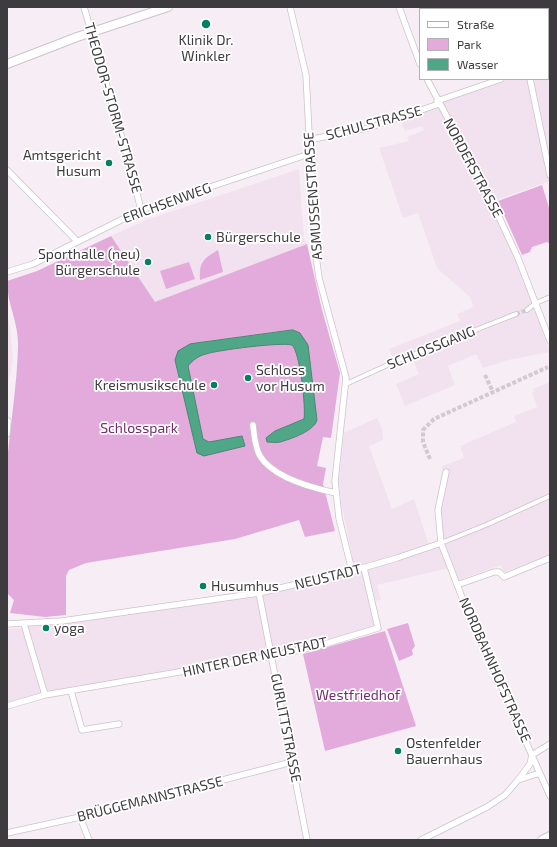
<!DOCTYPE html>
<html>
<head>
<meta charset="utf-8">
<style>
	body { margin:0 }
	#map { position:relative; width:557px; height:847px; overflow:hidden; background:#f7eef5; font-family:"Exo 2",sans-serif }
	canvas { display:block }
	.frame { position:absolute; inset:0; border:8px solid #3e3b3e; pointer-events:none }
	.legend { position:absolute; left:419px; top:8px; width:130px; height:72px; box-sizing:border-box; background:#fff; border:1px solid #b2b1b2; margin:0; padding:5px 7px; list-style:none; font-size:12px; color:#3e3b3e }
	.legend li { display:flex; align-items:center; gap:8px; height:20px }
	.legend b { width:20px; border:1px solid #b2b1b2 }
</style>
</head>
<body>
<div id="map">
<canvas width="557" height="847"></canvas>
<div class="frame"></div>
<ul class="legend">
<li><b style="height:5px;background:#fff"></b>Straße</li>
<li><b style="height:11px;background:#e3abdb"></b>Park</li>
<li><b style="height:11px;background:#50a788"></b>Wasser</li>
</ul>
</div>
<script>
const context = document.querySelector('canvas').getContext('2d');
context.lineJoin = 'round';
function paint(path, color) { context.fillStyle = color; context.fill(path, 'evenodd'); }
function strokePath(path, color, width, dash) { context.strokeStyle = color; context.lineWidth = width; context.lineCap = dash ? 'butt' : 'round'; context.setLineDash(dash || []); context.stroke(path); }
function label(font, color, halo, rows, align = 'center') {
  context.font = font + ' "Exo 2",sans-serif'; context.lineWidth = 3.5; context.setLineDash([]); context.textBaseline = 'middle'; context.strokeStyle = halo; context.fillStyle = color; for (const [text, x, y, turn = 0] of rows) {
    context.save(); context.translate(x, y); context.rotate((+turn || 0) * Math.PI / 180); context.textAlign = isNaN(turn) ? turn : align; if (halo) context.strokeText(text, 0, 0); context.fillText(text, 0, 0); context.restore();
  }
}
const built = new Path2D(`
	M548 66H550V181L494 201 440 102 506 79H548Z
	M437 103 490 203 516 259 550 352 508 360 483 368 476 354 448 366 455 385 405 406 396 384 419 374 410 354 394 360 389 349 460 321 457 314 473 307 470 297 437 268 418 213 403 218 379 148 409 141 407 137 424 130 422 126 405 131 398 116Z
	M299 169 304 239 307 244 155 303 111 236 146 220Z
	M7 314 10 327 13 360 7 389Z
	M550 382V555L504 572 501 565 459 580 453 567 377 585 381 600 376 601 366 569 445 544 440 512 445 488 442 466 464 458 460 446 516 422 514 416 537 407 532 393 534 392 533 389Z
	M377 418 382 428 383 440 369 446 392 509 414 499 429 545 355 569 342 508 339 480 344 433Z
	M363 570 377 627 318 645 274 655 261 594Z
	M257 595 271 655 46 694 26 626Z
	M23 628 43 695 7 704V629Z`);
const green = new Path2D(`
	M542 185 550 211V244L547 242 532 247 530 252 522 255 498 201Z
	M111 236 155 302 307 244 322 310 340 373 331 438 323 437 317 466 326 468 323 484 335 531 305 537 299 520 235 539 86 563 69 570 66 576V615L45 617 10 613 14 600 7 593C7 551 4 507 7 465 10 426 17 386 18 347 19 323 7 304 7 281L37 271Z
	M218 250 223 272 200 280C199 262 203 259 218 250Z
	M189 262 195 279 166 289 160 271Z
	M408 623 415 646 412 650 413 655 399 661 387 629Z
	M385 631 416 726 325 751 303 654Z`);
const water = new Path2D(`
	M293 330 300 333 308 345 317 420C314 431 291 439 280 442 276 443 271 442 267 442L266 438 275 431 304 419C306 407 300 352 292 345 281 342 218 350 206 354 198 356 193 360 188 366L203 439 209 442 242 436 245 446 204 456 197 453 175 360 178 351 190 344Z`);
const pedestrianTunnel = new Path2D(`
	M516 314 527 310
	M485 375 493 392
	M430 459 423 442V430L434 419 548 367`);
const pedestrian = new Path2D(`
	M527 310 536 303 550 297
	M346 384 392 363 516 314
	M441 543 486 525 550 496`);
const minor = new Path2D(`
	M84 7 132 173 141 210
	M290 7 306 75 315 249 319 278 346 378 335 481 339 518 352 571
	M399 7 420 64
	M520 7V9
	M548 64H550
	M427 79 492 202 518 258 550 341
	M530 79 550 175
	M437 101 501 79
	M308 140 368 128 439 104
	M7 170 77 241
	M7 272 33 264 141 210 309 154
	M253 425C254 434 255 448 260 456 273 477 312 488 336 493
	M7 434 8 421
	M446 472 438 510 441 543 463 600 550 796
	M457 585 494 572H499L504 577 550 558
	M259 593 307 840
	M7 624 62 621 259 593 352 571 397 558 441 543
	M24 624 45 695
	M71 691 82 730 119 724
	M7 706 45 695 272 656 318 646 378 628 364 568
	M532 755 550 744
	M518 780 530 764 532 755
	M80 817 89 840
	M7 833 80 817 292 762
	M421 840 487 807 505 795 518 780 540 773`);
const secondary = new Path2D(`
	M7 64 77 37 168 7
	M542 840 550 836`);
const markers = [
	[206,24,5,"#048060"],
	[109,163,4,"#048060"],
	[208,237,4,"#048060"],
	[148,262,4,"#048060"],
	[248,378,4,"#048060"],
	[214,385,4,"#048060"],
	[203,586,4,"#048060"],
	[46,628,4,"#048060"],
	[398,751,4,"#048060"]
];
const poiNames = [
	["Klinik Dr.",206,40,"center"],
	["Winkler",206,56,"center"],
	["Amtsgericht",101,155,"right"],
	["Husum",101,171,"right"],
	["Bürgerschule",216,237],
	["Sporthalle (neu)",140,254,"right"],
	["Bürgerschule",140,270,"right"],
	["Schloss",256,370],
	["vor Husum",256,386],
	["Kreismusikschule",206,385,"right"],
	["Husumhus",211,586],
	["yoga",54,628],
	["Ostenfelder",406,743],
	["Bauernhaus",406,759]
];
const streetNames = [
	["THEODOR-STORM-STRASSE",113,108,74],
	["SCHULSTRASSE",374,123,-15],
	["NORDERSTRASSE",473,168,62],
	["ASMUSSENSTRASSE",313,196,-94],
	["ERICHSENWEG",167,203,-20],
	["SCHLOSSGANG",431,348,-22],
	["NEUSTADT",328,577,-14],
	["HINTER DER NEUSTADT",255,657,-12],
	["NORDBAHNHOFSTRASSE",495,670,66],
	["GURLITTSTRASSE",286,728,79],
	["BRÜGGEMANNSTRASSE",150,799,-14]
];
const parkNames = [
	["Schlosspark",139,428],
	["Westfriedhof",358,695]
];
paint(built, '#f2e2ef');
paint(green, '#e3abdb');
paint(water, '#50a788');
strokePath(water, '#4b8772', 1);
strokePath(pedestrianTunnel, '#d2cad0', 4, [4, 2]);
strokePath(pedestrian, '#ccc3cb', 5.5);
strokePath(minor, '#ccc3cb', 7);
strokePath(secondary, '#ccc3cb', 10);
strokePath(pedestrian, '#fff', 4);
strokePath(minor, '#fff', 5.5);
strokePath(secondary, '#fff', 8);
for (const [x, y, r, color] of markers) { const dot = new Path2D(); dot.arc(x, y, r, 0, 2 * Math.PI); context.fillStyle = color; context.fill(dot); strokePath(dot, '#fff', 1.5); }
label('14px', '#3e3b3e', '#fff', poiNames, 'left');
label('14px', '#3e3b3e', '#fff', streetNames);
label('14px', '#732d6d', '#fff', parkNames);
</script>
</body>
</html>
